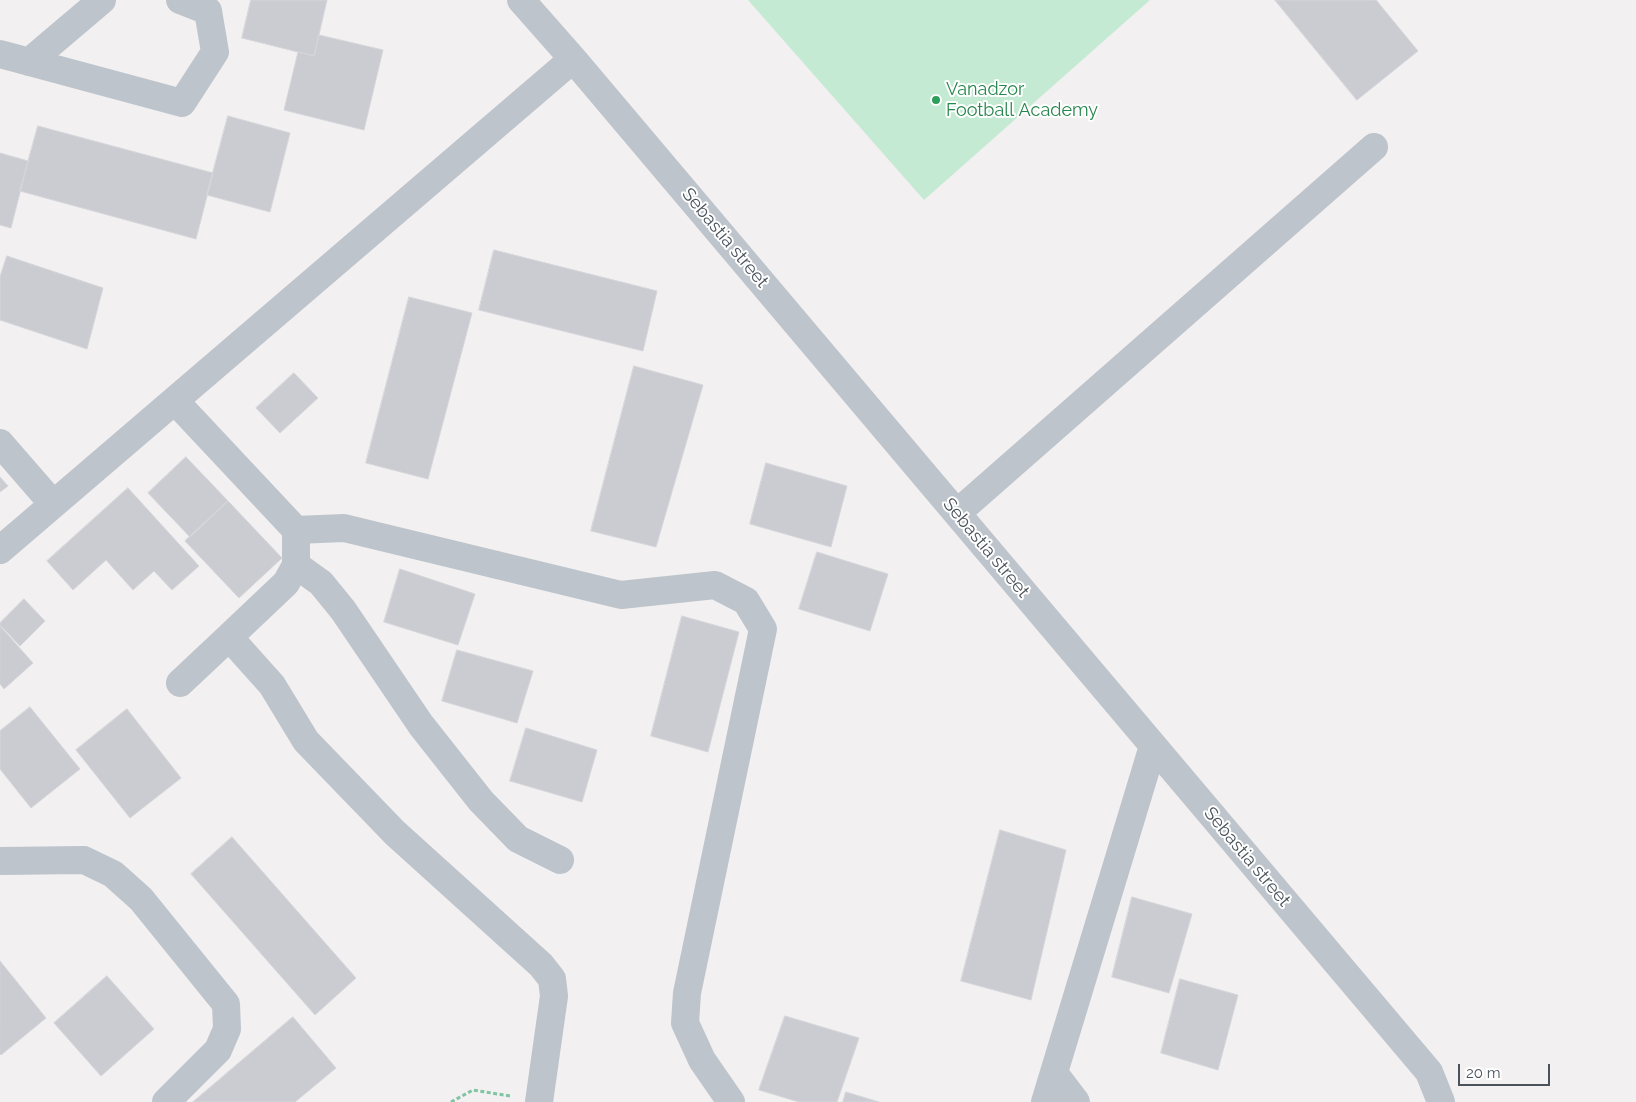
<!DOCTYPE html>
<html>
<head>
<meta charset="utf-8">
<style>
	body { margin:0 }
	#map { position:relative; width:1636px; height:1102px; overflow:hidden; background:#f2f0f0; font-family:Raleway,sans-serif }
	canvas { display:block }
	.scale { position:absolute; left:1458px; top:1064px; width:92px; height:22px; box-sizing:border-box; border:2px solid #4a535b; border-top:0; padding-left:6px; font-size:15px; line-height:18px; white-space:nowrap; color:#4a535b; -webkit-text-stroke:4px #fff; paint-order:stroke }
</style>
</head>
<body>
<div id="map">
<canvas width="1636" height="1102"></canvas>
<div class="scale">20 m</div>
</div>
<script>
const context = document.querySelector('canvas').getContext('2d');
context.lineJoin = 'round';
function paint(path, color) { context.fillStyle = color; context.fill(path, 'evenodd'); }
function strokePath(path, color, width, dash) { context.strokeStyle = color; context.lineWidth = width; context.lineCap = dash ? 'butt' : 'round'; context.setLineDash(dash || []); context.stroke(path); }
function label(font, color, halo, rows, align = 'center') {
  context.font = font + ' Raleway,sans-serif'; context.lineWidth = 4; context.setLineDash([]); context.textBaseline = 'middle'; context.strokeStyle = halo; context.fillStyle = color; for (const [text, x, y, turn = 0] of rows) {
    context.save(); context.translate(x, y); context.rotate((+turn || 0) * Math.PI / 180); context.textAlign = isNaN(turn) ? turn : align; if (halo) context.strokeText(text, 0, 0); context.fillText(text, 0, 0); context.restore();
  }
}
const green = new Path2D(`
	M748 0H1150L924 200Z`);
const building = new Path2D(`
	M251 0H327L314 56 242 38Z
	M1275 0H1376L1418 51 1357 100Z
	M319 35 383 50 364 130 284 110 298 52 314 56Z
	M228 116 290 133 270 212 207 195Z
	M38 126 213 173 196 239 20 191Z
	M0 153 28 161 11 228 0 225Z
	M494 250 657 291 643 351 479 310Z
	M7 256 103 288 87 349 0 320V277Z
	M409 297 472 313 428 479 366 463Z
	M634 366 703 385 656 547 591 531Z
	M294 373 318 398 280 433 256 408Z
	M186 457 228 501 190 537 148 493Z
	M766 463 847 486 831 547 750 524Z
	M0 477 8 486 0 492Z
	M128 488 199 566 172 590 154 571 133 590 106 560 73 590 47 561Z
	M228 501 282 558 239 598 185 541Z
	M817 552 888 574 870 631 799 609Z
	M400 569 475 594 458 645 384 622Z
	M24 599 45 621 20 646 0 625V623Z
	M682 616 739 632 708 752 651 736Z
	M0 626 33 663 4 689 0 684Z
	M457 650 533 671 517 723 442 701Z
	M30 707 80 769 31 808 0 769V731Z
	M127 709 181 778 130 818 76 750Z
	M526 728 597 750 582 802 510 781Z
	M1000 830 1066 850 1031 1000 961 981Z
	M232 837 356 978 315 1015 191 874Z
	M1132 897 1192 914 1169 993 1112 977Z
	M0 961 46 1018 1 1055 0 1054Z
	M107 976 154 1029 101 1076 54 1023Z
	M1180 979 1238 995 1218 1070 1161 1053Z
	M785 1016 859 1038 837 1102H799L759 1090Z
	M293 1017 336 1068 295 1102H193Z
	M846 1092 879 1102H843Z`);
const path = new Path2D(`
	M451 1102 473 1090 510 1096`);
const minor = new Path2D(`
	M521 0 573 59 1429 1072 1441 1102
	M0 54 182 103 215 52 208 11 180 0
	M29 62 102 0
	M175 401 296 530 344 528 621 595 715 585 746 601 763 629 687 993 685 1023 702 1060 731 1102
	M0 443 53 504
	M957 513 1374 147
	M296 530V565L286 583 229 637 272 685 306 741 395 833 541 965 552 979 554 996 539 1102
	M0 550 573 59
	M296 565 321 583 343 610 421 725 481 801 518 839 560 860
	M180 683 229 637
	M0 861 84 860 113 874 141 899 226 1004 227 1029 218 1050 166 1102
	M1054 1073 1076 1102
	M1045 1102 1153 746`);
const markers = [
	[936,100,5,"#2e9e5b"]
];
const leisureNames = [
	["Vanadzor",946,90],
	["Football Academy",946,111]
];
const streetNames = [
	["Sebastia street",725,238,50],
	["Sebastia street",986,548,50],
	["Sebastia street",1247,857,50]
];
paint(green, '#c4ead3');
paint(building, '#cbccd2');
strokePath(building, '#d4d6da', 1);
strokePath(path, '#7fc4a3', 3, [4, 2.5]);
strokePath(minor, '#bdc4cb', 28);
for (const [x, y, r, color] of markers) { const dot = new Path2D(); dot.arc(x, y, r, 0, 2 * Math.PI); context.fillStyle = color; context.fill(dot); strokePath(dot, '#fff', 2); }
label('18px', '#27864d', '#fff', leisureNames, 'left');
label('18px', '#4a535b', '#fff', streetNames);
</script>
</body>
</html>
